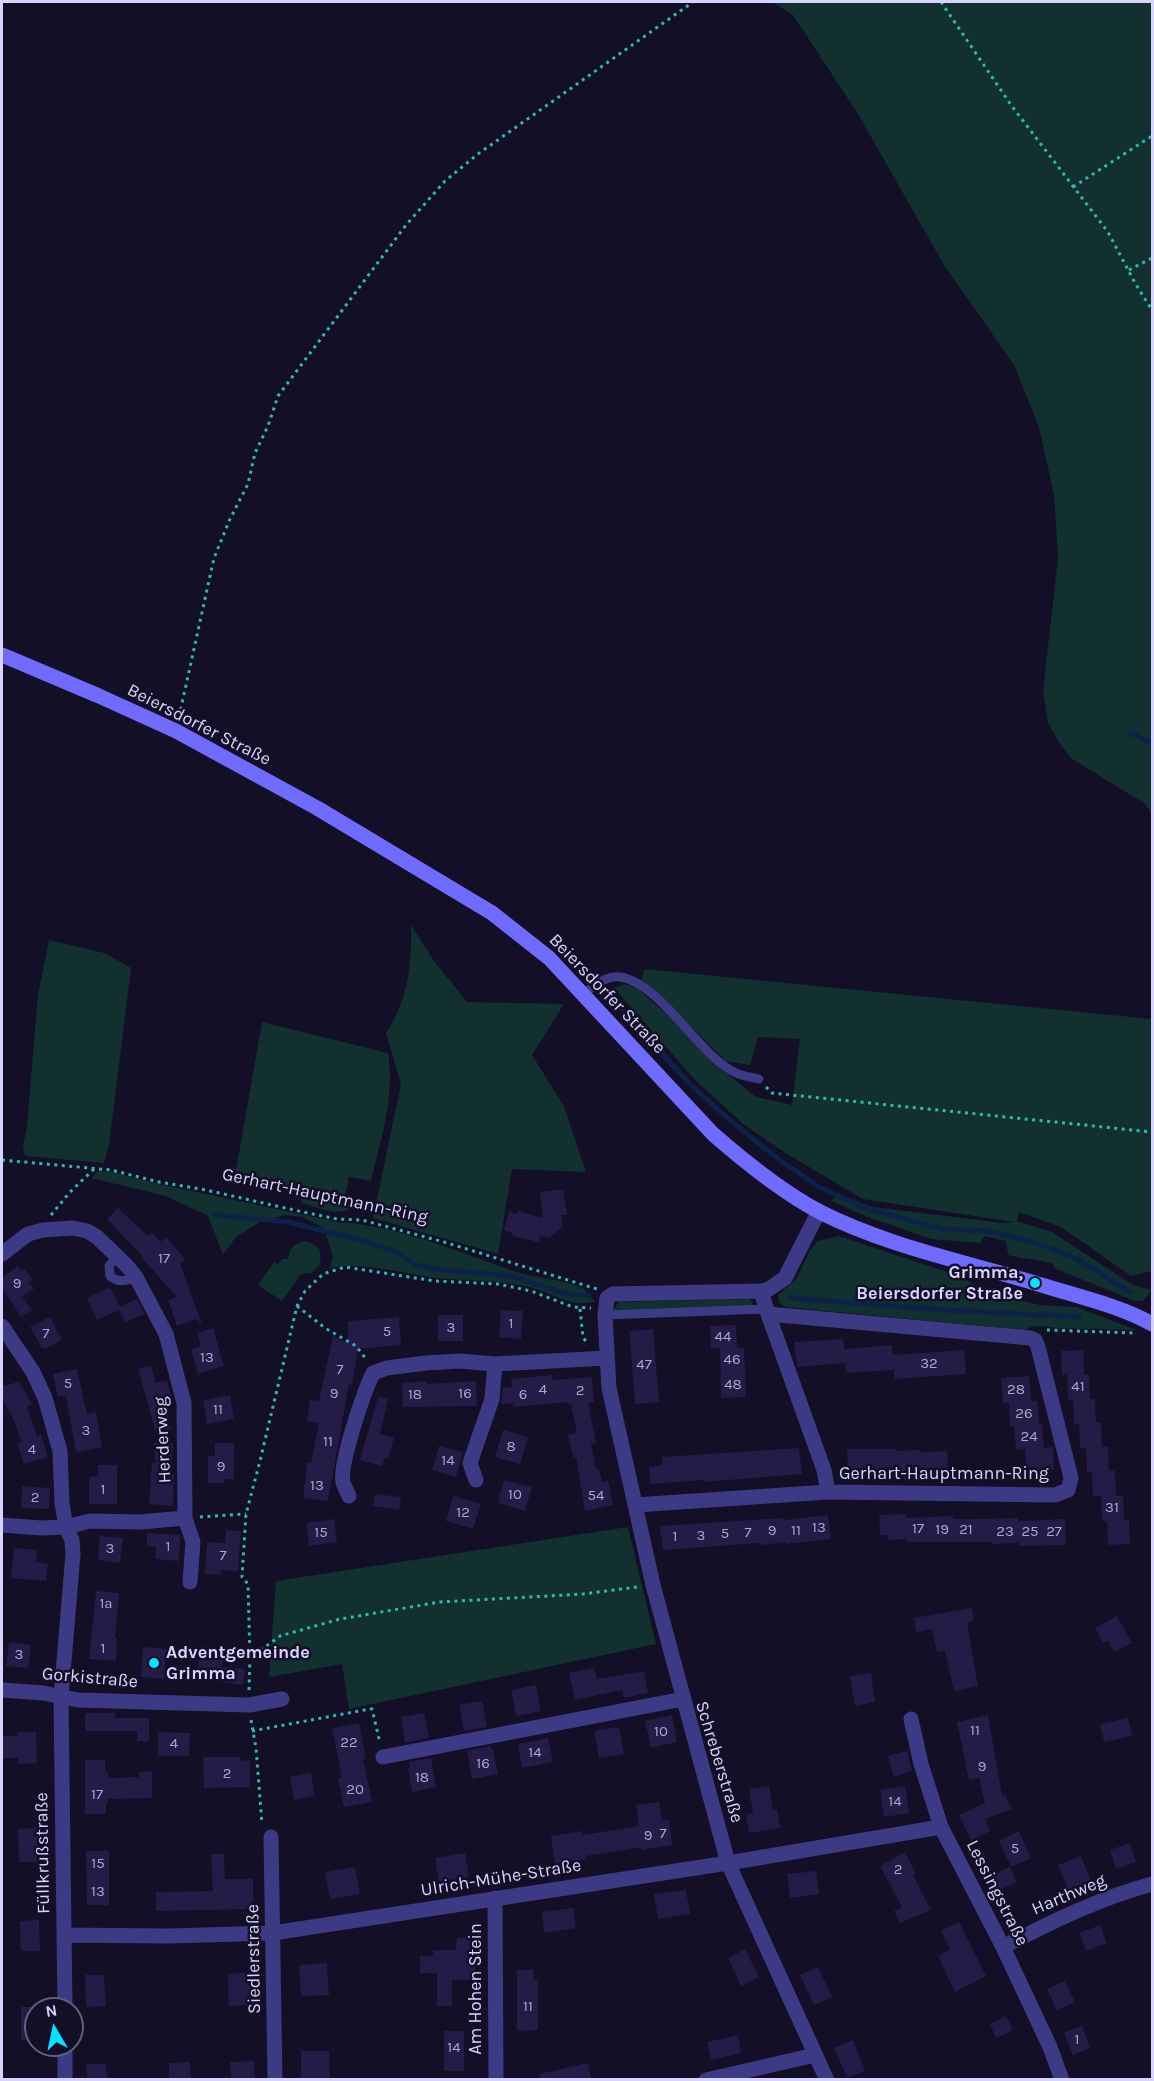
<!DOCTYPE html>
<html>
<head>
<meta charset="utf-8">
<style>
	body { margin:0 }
	#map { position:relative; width:1154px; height:2081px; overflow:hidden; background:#130f26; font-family:Karla,sans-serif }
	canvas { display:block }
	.frame { position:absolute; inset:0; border:3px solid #d9d4ff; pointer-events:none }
	.north { position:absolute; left:24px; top:1997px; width:60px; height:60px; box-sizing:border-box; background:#130f26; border:2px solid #625e7d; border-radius:50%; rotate:351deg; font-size:16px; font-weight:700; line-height:24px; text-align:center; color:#d9d4ff }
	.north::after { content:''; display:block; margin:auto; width:21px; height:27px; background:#00e5ff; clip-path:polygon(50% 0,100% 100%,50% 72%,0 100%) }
</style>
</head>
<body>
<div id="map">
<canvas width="1154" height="2081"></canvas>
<div class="frame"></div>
<div class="north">N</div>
</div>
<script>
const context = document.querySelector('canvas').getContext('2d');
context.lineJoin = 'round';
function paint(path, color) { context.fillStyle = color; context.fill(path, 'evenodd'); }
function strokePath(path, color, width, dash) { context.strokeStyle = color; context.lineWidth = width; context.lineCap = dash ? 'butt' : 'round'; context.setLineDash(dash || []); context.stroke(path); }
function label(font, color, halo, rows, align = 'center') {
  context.font = font + ' Karla,sans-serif'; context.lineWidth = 5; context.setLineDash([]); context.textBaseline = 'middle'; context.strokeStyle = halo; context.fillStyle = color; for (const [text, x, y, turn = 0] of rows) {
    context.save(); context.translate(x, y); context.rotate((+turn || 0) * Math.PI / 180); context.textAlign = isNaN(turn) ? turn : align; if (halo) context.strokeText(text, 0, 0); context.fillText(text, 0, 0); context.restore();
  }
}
const green = new Path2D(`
	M772 2H1152V814L1144 803 1072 759 1060 744 1048 723 1043 691 1058 558 1054 495 1039 427 1014 365 944 265 858 114 793 15Z
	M411 925 434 961 467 1002 564 1004 532 1055 564 1106 586 1172 512 1169 498 1254 373 1218 401 1084 386 1033C408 1000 412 964 411 925Z
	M49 940 104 953 131 968 109 1145 104 1163 25 1156 23 1146 27 1127 38 994Z
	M644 969 1152 1019V1271L1131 1276 1061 1227 1019 1212 1017 1221 1052 1232 1133 1285 1152 1290 1143 1301H1135L1054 1268 1053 1264C1038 1259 1023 1259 1008 1255L1006 1241 985 1236 980 1243 931 1239 868 1217 831 1201 838 1194 873 1207 1003 1223 1014 1222 863 1199 787 1154 743 1124 696 1081 614 988 625 984 638 989 671 1018 716 1065 756 1097 792 1105 800 1039 758 1037 750 1065 726 1061 656 992 641 982Z
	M262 1022 388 1053C395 1098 381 1139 371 1181L349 1177 345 1196 352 1201 351 1209C335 1216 319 1208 302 1203L299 1188 235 1176Z
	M98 1171 112 1172 159 1184 338 1222C402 1226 460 1253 520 1273 536 1278 571 1281 582 1288 588 1292 591 1297 595 1302 564 1307 556 1293 529 1287 498 1280 467 1281 436 1278 401 1274 366 1261 330 1268L333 1257 324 1228 303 1217 284 1215 260 1222 236 1237 223 1255 208 1216 166 1196 91 1178Z
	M839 1236 956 1275 995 1295 1040 1305 1076 1307 1137 1330 1058 1328 1042 1326 1030 1327 1022 1332 1004 1328 785 1307 779 1302 778 1295 797 1278 810 1250 818 1241Z
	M305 1241C318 1244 324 1253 319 1266L311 1273 301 1274 282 1301 258 1285 274 1262 278 1265 282 1259H288C289 1248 295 1243 305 1241Z
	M750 1299 754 1307 613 1310 619 1302Z
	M628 1527 656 1644 349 1709 342 1664 269 1677 276 1581Z`);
const stream = new Path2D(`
	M1130 733 1152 743
	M612 998 688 1082 726 1117 777 1158 819 1187 865 1208 942 1229 987 1231 1034 1242 1075 1258 1130 1292
	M215 1215 288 1222 361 1240 394 1251 416 1265 435 1269 511 1276 569 1295H589
	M791 1298 944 1310 1080 1317`);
const building = new Path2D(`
	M563 1189 567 1215H561L563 1227 549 1238 540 1236 539 1242 512 1236V1233L504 1230 509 1211 517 1214 518 1211 543 1218 540 1192Z
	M118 1208 148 1236 152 1232 160 1242 166 1237 185 1259 180 1264 202 1324 196 1319 177 1326 168 1300 177 1297 142 1258 143 1257 107 1219Z
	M18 1266 21 1271 25 1269 33 1280 29 1282 34 1289 22 1296 32 1310 21 1317 2 1288V1278Z
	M110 1287 120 1307 137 1299 145 1314 125 1322 119 1310 97 1320 87 1298Z
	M501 1310 523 1311 521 1339 499 1337Z
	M438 1315H463V1341H438Z
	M50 1317 62 1340 47 1348H42L30 1327Z
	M399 1317 401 1345 358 1349 352 1385 349 1384 328 1501 303 1498 307 1463H311L319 1423 307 1421 310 1400 319 1401 333 1336 348 1343V1321Z
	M736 1325 737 1348H744L746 1397 721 1398 720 1348 711 1349 710 1326Z
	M213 1328 224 1366 198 1374 191 1349 201 1346 197 1333Z
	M653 1329 659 1402 635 1404 629 1331Z
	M843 1339 844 1349 892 1345 893 1355 964 1350 966 1374 894 1379V1370L846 1373 845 1363 797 1367 794 1342Z
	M1083 1350 1084 1375 1089 1374 1090 1399H1095L1096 1423H1101L1102 1447H1108L1109 1471H1115L1116 1496 1123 1495 1124 1520H1129L1130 1544 1108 1545 1107 1521H1102L1101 1496 1093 1497 1092 1472H1087L1086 1448H1080L1079 1424H1074L1073 1400H1068L1067 1375H1062L1061 1351Z
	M151 1365 156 1383 167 1380 173 1401 166 1403 171 1430 156 1433 138 1369Z
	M77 1369 87 1414 96 1412 102 1447 76 1452 66 1396 58 1397 53 1374Z
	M552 1375V1380L592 1377 594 1402 588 1403 596 1443 591 1444 596 1469H599L602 1482 608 1481 613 1505 585 1511 576 1457H573L568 1435 577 1433 571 1404H568V1402L514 1407 513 1403 501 1404 503 1388 512 1387 511 1379Z
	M1029 1376 1031 1401H1037L1039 1424H1042L1044 1448 1053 1447 1054 1470 1026 1472 1025 1449 1016 1450 1014 1426H1010L1009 1403H1003L1001 1378Z
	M427 1381V1384L476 1381 477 1406 403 1407 402 1383Z
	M19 1382 32 1404 27 1406 37 1437 41 1435 48 1457 24 1464 17 1443 21 1442 14 1420 2 1399V1386Z
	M230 1395 234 1419 207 1424 203 1400Z
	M378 1397 388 1399 380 1434 394 1438 388 1459 385 1458 382 1466 360 1460Z
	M503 1430 528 1437 520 1464 495 1457Z
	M153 1443H173L171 1475H174L173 1506 149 1504 152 1463H156Z
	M215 1443H234V1479H224V1483H208V1456H215Z
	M439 1446 463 1452 456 1477 432 1470Z
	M799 1448 802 1474 704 1482V1480L650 1484 649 1467 662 1465V1457Z
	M847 1449H896V1451L920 1450V1452L947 1451 948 1477 848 1474Z
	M98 1465H117V1504H89V1477L98 1476Z
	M504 1480 532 1487 525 1511 498 1503Z
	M22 1486 50 1488 49 1509 21 1508Z
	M375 1494 401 1497 399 1510 373 1506Z
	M453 1496 481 1504 473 1529 446 1521Z
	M906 1514V1518L953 1516V1519H978L1018 1518V1521L1065 1519 1066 1545 1019 1546V1543L992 1544V1542H907V1539L888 1540V1535H880L879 1515Z
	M828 1515 831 1539 786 1544V1542L761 1545 760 1543 663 1550 660 1526 783 1518 784 1520Z
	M334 1519 337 1542 309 1546 306 1523Z
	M226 1530 241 1531 238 1571 221 1570V1575L205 1574 207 1542 225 1543Z
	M147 1533 180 1535 179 1561 155 1559 156 1547 147 1546Z
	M100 1536 123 1538 120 1563 98 1560Z
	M14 1548 37 1550 36 1562 48 1564 46 1581 11 1578Z
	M96 1591 119 1593 115 1638H117L116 1661 89 1659Z
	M972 1608 974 1621 967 1622 978 1686 954 1691 945 1651 937 1652 932 1629 916 1632 914 1618Z
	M1117 1616 1132 1643 1114 1652 1108 1641 1103 1643 1095 1628Z
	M9 1642 31 1645 28 1668 6 1666Z
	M200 1646 224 1648 222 1667 245 1669 243 1685 197 1679Z
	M143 1647 166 1649 164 1679 141 1677Z
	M594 1668 597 1679 644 1671 648 1693 624 1698 622 1690 575 1700 569 1673Z
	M871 1673 875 1702 855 1706 850 1676Z
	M536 1685 541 1711 516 1716 511 1690Z
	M482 1701 487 1727 464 1731 459 1705Z
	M85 1713H115V1718H149V1741H137V1731H85Z
	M424 1713 429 1738 405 1743 401 1717Z
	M672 1715 677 1742 651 1748 645 1721Z
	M988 1715 1002 1796 1005 1795 1012 1809 985 1819 990 1831 971 1840 959 1815 985 1803 979 1778 969 1780 957 1722Z
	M1128 1718 1132 1736 1104 1742 1100 1724Z
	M359 1723 366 1759H363L372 1802 344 1807 338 1778H342L332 1728Z
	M619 1727 624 1754 599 1758 594 1731Z
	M17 1732H36L37 1763 18 1764V1758H2V1736H17Z
	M158 1732 190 1733 189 1756H158Z
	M548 1738 553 1762 522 1768 518 1744Z
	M491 1746V1749H493L498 1774 472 1779 467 1751Z
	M907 1751 912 1771 894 1777 888 1756Z
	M203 1757H240V1761L250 1760V1787L204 1788Z
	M431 1758 436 1787 412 1792 408 1768H410L409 1762Z
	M85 1760H105V1772H108V1778L139 1777V1772L152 1771V1798L108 1799V1803H106V1814H85Z
	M311 1773 315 1796 294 1800 290 1777Z
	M769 1786 773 1810 777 1809 780 1828 749 1833 746 1814 753 1813 749 1789Z
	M905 1786 909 1813 884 1817 880 1790Z
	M659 1802 662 1821 669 1820 672 1845 642 1850V1847L586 1856 587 1859 555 1864 551 1836 582 1831 583 1835 639 1826 636 1805Z
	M38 1828 39 1862H19L18 1829Z
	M1019 1831 1031 1858 1011 1867 999 1841Z
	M1130 1843 1136 1862 1116 1869 1110 1850Z
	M86 1851H109V1905H87Z
	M905 1852 916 1874 913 1875 931 1910 900 1923 894 1911 902 1907 880 1866Z
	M465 1853 469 1877 439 1882 435 1858Z
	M211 1854H224L225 1879H253V1909L156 1911V1892L213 1891Z
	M1081 1856 1091 1881 1068 1890 1058 1865Z
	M355 1867 360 1894 330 1899 325 1872Z
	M1010 1867 1017 1882 998 1891 991 1876Z
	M816 1871 819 1894 790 1898 787 1874Z
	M686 1890 690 1914 658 1919 654 1894Z
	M573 1908 576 1928 544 1933 542 1912Z
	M39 1920 40 1951H21L20 1921Z
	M959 1922 986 1976 955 1992 938 1956 950 1949 941 1931Z
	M1100 1925 1107 1943 1086 1951 1079 1933Z
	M457 1938H476L475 1980H452V2006H437V1973H420V1956H433V1950H456Z
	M745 1949 759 1977 741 1986 728 1958Z
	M327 1963 329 1995 301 1996 299 1965Z
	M818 1967 832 1997 814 2005 800 1975Z
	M517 1970H534L533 1980H538V2030L517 2031Z
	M253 1972 254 2005 229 2006 228 1974Z
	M85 1975H104L106 2006 86 2007Z
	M1065 1981 1075 2002 1057 2010 1047 1989Z
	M21 2007H36V2040H21Z
	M1006 2016 1013 2030 996 2038 990 2024Z
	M1082 2026 1090 2048 1073 2055 1064 2033Z
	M444 2031H464V2071H444Z
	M738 2035 741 2053 711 2060 707 2042Z
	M853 2040 865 2071 847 2078 834 2048Z
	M301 2051H329L330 2079H301Z
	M254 2061 255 2079H231L230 2062Z
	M190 2062 191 2079H169V2063Z
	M588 2063 591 2079H540L539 2074Z
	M86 2064H106L107 2079H87Z`);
const path = new Path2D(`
	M941 2 1011 105 1108 232 1135 283 1152 310
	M1073 187 1152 136
	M1129 270 1152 258
	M179 717 214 558 230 519 248 484 255 453 268 426 278 396 406 225 445 181 478 154 693 2
	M766 1087 772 1093 1152 1132
	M2 1160 111 1170 159 1182 206 1190 303 1212 337 1219 362 1220 444 1242 597 1289
	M51 1215 70 1192 95 1168
	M297 1306 325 1328 356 1346 366 1359
	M580 1309 583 1337 588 1345
	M1047 1330 1134 1333
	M200 1517 246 1514
	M250 1658 248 1584 242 1577 246 1514 260 1461 297 1306 305 1291 323 1274 345 1267 435 1281 498 1284 531 1291 573 1307 591 1308
	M249 1690 250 1658 280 1636 340 1619 440 1602 583 1594 637 1587
	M251 1720 256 1748 262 1824
	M252 1731 370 1709H372L380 1743`);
const lane = new Path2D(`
	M583 994C594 986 606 975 620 977 661 983 700 1057 736 1073 743 1076 751 1077 759 1079
	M117 1257 109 1266 110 1276C118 1283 126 1281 136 1277
	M605 1315 766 1309`);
const street = new Path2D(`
	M2 1254 28 1234 43 1230 73 1228 87 1231 97 1237 127 1266 136 1277 166 1334 184 1403 185 1518 140 1522 90 1521 66 1527 62 1503 60 1451 45 1398 33 1372 2 1326
	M761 1291 769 1289 785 1278 819 1211
	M768 1314 824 1470 828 1492
	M476 1480 470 1463 492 1399 495 1364
	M349 1496C347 1492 345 1487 343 1483 339 1464 364 1392 373 1373L387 1368 426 1363 459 1361 495 1364 607 1358
	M635 1505 828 1492 1055 1495 1068 1490 1071 1478 1038 1347 1035 1340 1030 1338 768 1314 761 1291 613 1294 607 1298 605 1315 609 1388 653 1585 728 1863 827 2080
	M185 1518 193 1542 190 1582
	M2 1525 41 1528 66 1527 72 1540 73 1554 61 1697 65 2009
	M2 1690 43 1693 78 1700 249 1705 282 1699
	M911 1719 921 1764 941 1827 1003 1947 1050 2047 1062 2080
	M383 1757 683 1699
	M271 1837 275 2080
	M495 1898 496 2080
	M64 1935 168 1936 273 1933 728 1863 941 1827
	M1003 1947C1051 1922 1100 1898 1152 1884
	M65 2045V2080
	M706 2080 815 2055`);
const secondary = new Path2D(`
	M2 655 99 696 176 731 317 808 492 913 549 958 713 1134C745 1162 782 1192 820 1212 889 1247 971 1263 1045 1286 1080 1297 1120 1306 1152 1324`);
const markers = [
	[1035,1283,6,"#00e5ff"],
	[154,1663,6,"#00e5ff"]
];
const numberNames = [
	["17",164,1259],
	["9",17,1284],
	["1",511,1324],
	["3",451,1328],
	["5",387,1332],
	["7",46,1334],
	["44",723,1337],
	["13",207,1358],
	["46",732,1360],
	["32",929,1364],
	["47",644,1365],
	["7",340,1370],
	["5",68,1384],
	["48",733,1385],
	["41",1078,1387],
	["4",543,1390],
	["28",1016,1390],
	["2",580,1391],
	["9",334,1394],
	["16",465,1394],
	["18",415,1395],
	["6",523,1395],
	["11",218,1410],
	["26",1024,1414],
	["3",86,1431],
	["24",1029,1437],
	["11",328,1442],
	["8",511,1447],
	["4",32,1450],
	["14",448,1461],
	["9",221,1467],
	["13",317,1486],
	["1",103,1490],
	["10",515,1495],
	["54",596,1496],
	["2",35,1498],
	["31",1112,1508],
	["12",463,1513],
	["13",819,1528],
	["17",918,1529],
	["19",942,1530],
	["21",966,1530],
	["9",772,1531],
	["11",796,1531],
	["23",1005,1532],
	["25",1030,1532],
	["27",1054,1532],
	["15",321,1533],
	["7",748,1533],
	["5",725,1534],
	["3",701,1536],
	["1",675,1537],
	["1",168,1547],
	["3",110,1549],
	["7",223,1556],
	["1a",106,1604],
	["1",103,1649],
	["3",19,1655],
	["11",975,1731],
	["10",661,1732],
	["22",349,1743],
	["4",174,1744],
	["14",535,1753],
	["16",483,1764],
	["9",982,1767],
	["2",227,1774],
	["18",422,1778],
	["20",355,1790],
	["17",97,1795],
	["14",895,1802],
	["7",663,1834],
	["9",648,1836],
	["5",1015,1849],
	["15",98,1864],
	["2",898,1870],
	["13",98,1892],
	["11",528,2007],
	["1",1077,2040],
	["14",454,2048]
];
const streetNames = [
	["Beiersdorfer Straße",199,725,27],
	["Beiersdorfer Straße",607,994,46],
	["Gerhart-Hauptmann-Ring",325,1196,12],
	["Herderweg",163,1440,-93],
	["Gerhart-Hauptmann-Ring",944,1474],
	["Gorkistraße",90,1678,5],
	["Schreberstraße",719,1762,73],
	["Füllkrußstraße",43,1853,-91],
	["Ulrich-Mühe-Straße",501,1878,-9],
	["Lessingstraße",997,1893,63],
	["Harthweg",1069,1895,-23],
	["Siedlerstraße",254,1959,-91],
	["Am Hohen Stein",476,1989,-90]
];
const poiNames = [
	["Grimma,",1023,1273],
	["Beiersdorfer Straße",1023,1294],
	["Adventgemeinde",166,1653,"left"],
	["Grimma",166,1674,"left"]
];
paint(green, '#12302f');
strokePath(stream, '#0c2248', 5);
paint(building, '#241b47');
strokePath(path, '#2fb8b0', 3, [3, 4.5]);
strokePath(lane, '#3d3a85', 9);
strokePath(street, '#3d3a85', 15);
strokePath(secondary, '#6f6bff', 15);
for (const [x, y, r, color] of markers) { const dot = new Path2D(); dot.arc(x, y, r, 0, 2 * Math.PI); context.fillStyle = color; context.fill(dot); strokePath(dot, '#130f26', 2); }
label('15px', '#aca6d1', null, numberNames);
label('18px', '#d9d4ff', '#130f26', streetNames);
label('bold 18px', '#d9d4ff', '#130f26', poiNames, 'right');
</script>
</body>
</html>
